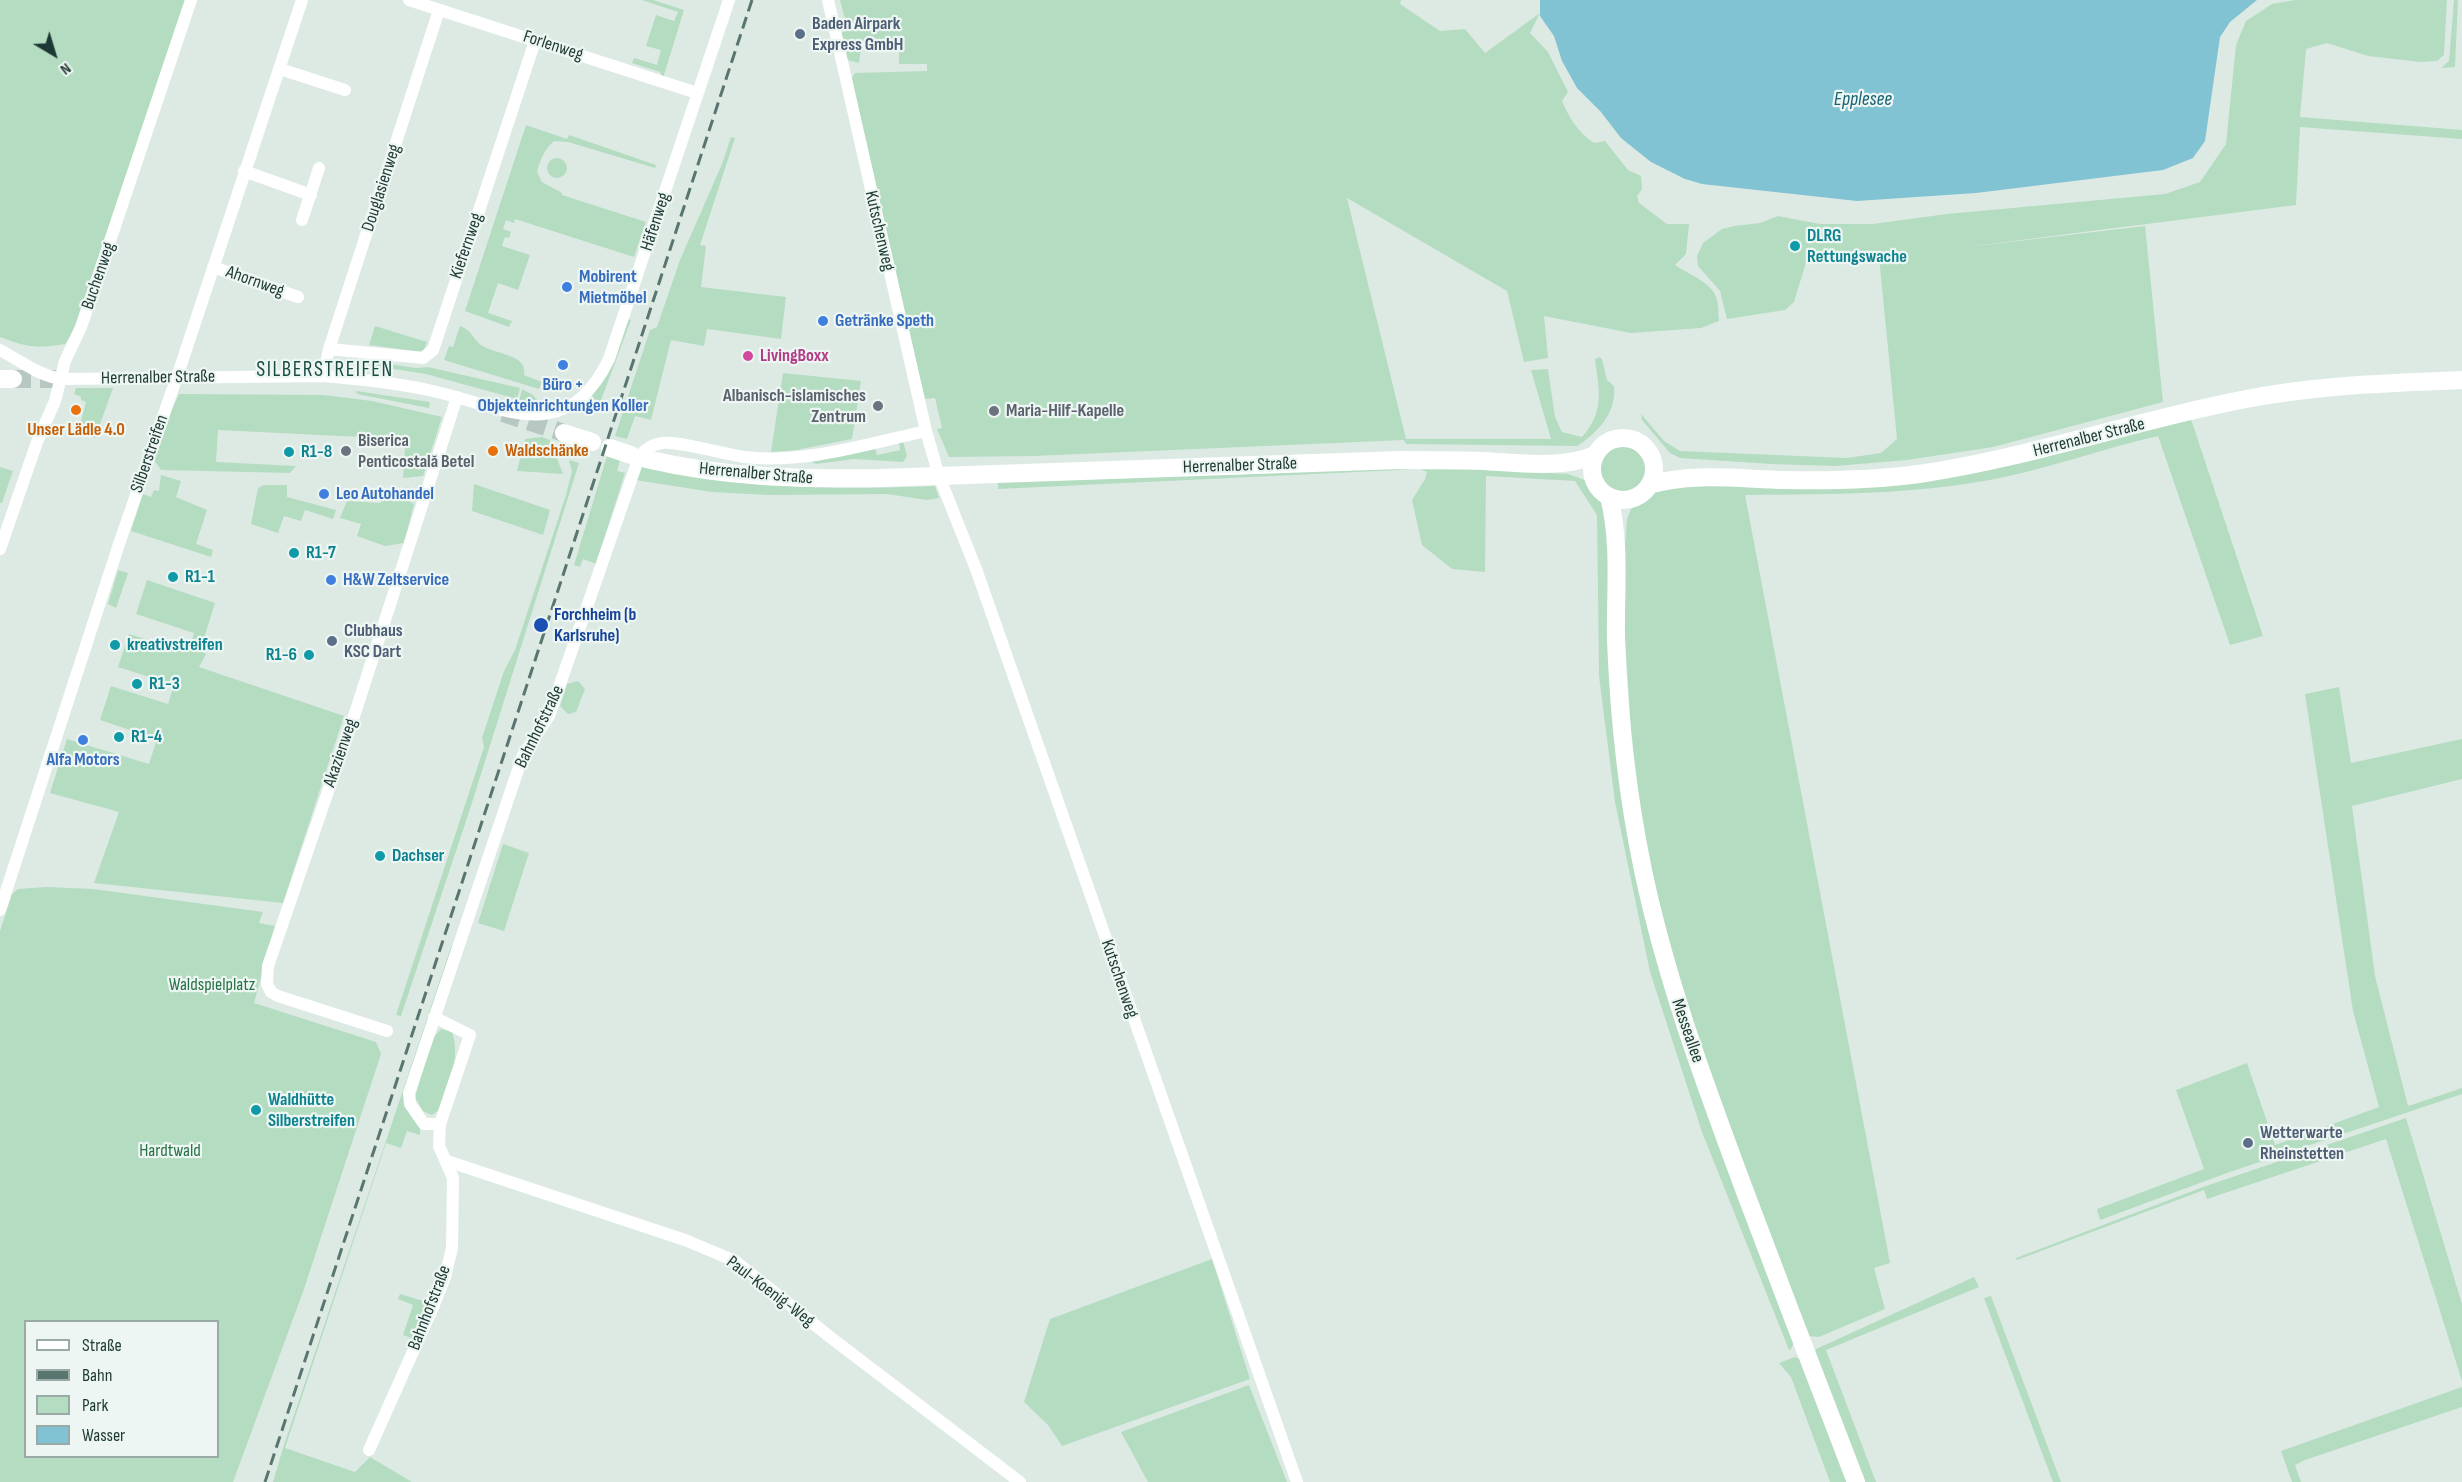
<!DOCTYPE html>
<html>
<head>
<meta charset="utf-8">
<style>
	body { margin:0 }
	#map { position:relative; width:2462px; height:1482px; overflow:hidden; background:#ddeae4; font-family:"Sofia Sans Condensed",sans-serif }
	canvas { display:block }
	.legend { position:absolute; left:24px; top:1320px; width:195px; height:138px; box-sizing:border-box; background:#edf6f2; border:2px solid #9aaaa6; margin:0; padding:8px 10px; list-style:none; font-size:18px; color:#1e3933 }
	.legend li { display:flex; align-items:center; gap:12px; height:30px }
	.legend b { width:30px; border:2px solid #9aaaa6 }
	.north { position:absolute; left:24px; top:24px; width:60px; height:60px; -webkit-text-stroke:4px #edf6f2; paint-order:stroke; rotate:142deg; font-size:16px; font-weight:700; line-height:24px; text-align:center; color:#1e3933 }
	.north::after { content:''; display:block; margin:auto; width:21px; height:27px; background:#1e3933; clip-path:polygon(50% 0,100% 100%,50% 72%,0 100%) }
</style>
</head>
<body>
<div id="map">
<canvas width="2462" height="1482"></canvas>
<ul class="legend">
<li><b style="height:8px;background:#fff"></b>Straße</li>
<li><b style="height:8px;background:#58766f"></b>Bahn</li>
<li><b style="height:16px;background:#b4dcc1"></b>Park</li>
<li><b style="height:16px;background:#81c2d3"></b>Wasser</li>
</ul>
<div class="north">N</div>
</div>
<script>
const context = document.querySelector('canvas').getContext('2d');
context.lineJoin = 'round';
function paint(path, color) { context.fillStyle = color; context.fill(path, 'evenodd'); }
function strokePath(path, color, width, dash) { context.strokeStyle = color; context.lineWidth = width; context.lineCap = dash ? 'butt' : 'round'; context.setLineDash(dash || []); context.stroke(path); }
function label(font, color, halo, rows, align = 'center') {
  context.font = font + ' "Sofia Sans Condensed",sans-serif'; context.lineWidth = 4.5; context.setLineDash([]); context.textBaseline = 'middle'; context.strokeStyle = halo; context.fillStyle = color; for (const [text, x, y, turn = 0] of rows) {
    context.save(); context.translate(x, y); context.rotate((+turn || 0) * Math.PI / 180); context.textAlign = isNaN(turn) ? turn : align; if (halo) context.strokeText(text, 0, 0); context.fillText(text, 0, 0); context.restore();
  }
}
const green = new Path2D(`
	M0 0H186L78 325 65 344C35 349 27 347 0 337Z
	M642 0H653L684 10 663 78 660 72 632 63 634 58 657 65 661 50 646 46 656 15 674 21 678 12Z
	M840 0H1401L1400 4 1440 31 1465 29 1485 53 1540 13 1530 33 1548 52 1568 92 1562 101C1570 119 1577 131 1594 143L1605 141 1628 170 1641 176 1642 189 1637 196 1639 203 1667 224H1689L1686 254 1675 265C1688 274 1711 282 1716 297 1719 304 1718 314 1719 321L1701 328 1631 333 1544 316 1548 358 1524 362 1507 291 1347 198 1406 439H1551L1531 370 1548 369 1555 417 1562 432 1582 437C1605 411 1599 391 1595 359L1599 357 1602 359 1607 380 1614 386C1617 412 1598 433 1577 446L1406 444 1404 440 1034 456 949 457 937 429 942 428 935 398 925 399 850 81 855 73 927 71V64H899V44L862 41 859 63 847 60 840 33 848 30Z
	M2295 0H2447L2444 55 2437 61 2421 62 2368 56 2327 43 2306 49 2300 117 2462 130V139L2300 127 2296 205 1958 248 2145 226 2163 402 1993 447 1907 460 1836 466 1771 464 1680 458 1670 453 1642 420 1641 414 1664 441 1680 451 1847 458 1881 453 1897 439 1879 257 1808 256 1794 302 1785 310 1727 319 1720 291 1698 266 1697 256 1703 243 1722 229 1734 226 1760 223 1778 216 1820 224H1873L1947 214 2165 194 2200 182 2226 144 2236 45 2246 21 2272 4Z
	M2454 0H2458L2455 67 2441 68 2449 61Z
	M526 125 567 139 569 135 656 165 655 168 568 142 554 141C544 149 540 161 537 172L542 182 562 193V195L646 222 634 257 515 219 514 223 506 220 503 229 511 232 509 238 505 237 502 246 530 255 518 290 498 283 488 313 512 321 509 327 465 311Z
	M731 137 735 138 700 245 706 246 701 287 786 297 781 339 707 329 704 346 671 340 651 420 635 416 627 439 615 436 650 330 657 327 680 260 722 164Z
	M547 168a10 10 0 1 1 20 0a10 10 0 1 1-20 0Z
	M628 319 631 320 600 403 596 401 591 394 608 373Z
	M375 326 427 342 423 352 369 345Z
	M460 326C473 331 471 337 481 345 493 354 529 354 524 375L542 382 539 389 444 360 449 346 453 347Z
	M355 359 416 368 428 367 520 388 517 399 426 374 355 363Z
	M783 373 861 381 852 439 796 450 771 452Z
	M76 388H113L95 438 78 432 86 402 81 400V397L74 394Z
	M522 389 533 395 540 403 538 408 518 405Z
	M356 391 430 402 429 408 357 394Z
	M179 394 324 395 372 401 442 417 423 476 403 478 405 447H362V437L218 430 216 462 296 466 290 473 161 470 154 460 169 416Z
	M2190 416 2263 636 2230 645 2158 436C2105 448 2053 467 2000 478 1916 495 1830 494 1745 495L1890 1263 1874 1268 1885 1309 1819 1337 1808 1336 1714 1087 1677 976 1653 886 1634 778 1625 638 1624 558 1627 519 1631 509 1660 485H1868Z
	M542 437 550 440 563 474 517 471 525 439Z
	M903 441 907 456 903 462 854 459 816 464 812 462 875 447 877 455 900 450 899 442Z
	M1597 469a25 25 0 1 1 50 0a25 25 0 1 1-50 0Z
	M607 456 620 460 617 471 625 473 596 564 583 559 580 567 574 565Z
	M569 460 579 463 469 812 401 1016 396 1015 484 747 482 738 504 671 515 650 566 495 572 471Z
	M641 465C729 489 843 490 935 486L939 498 927 500 887 494 769 495 712 492 635 480Z
	M0 467 13 471 2 503H0Z
	M1441 467 1568 474 1585 480 1605 504 1629 831 1795 1340 1791 1349 1789 1350 1702 1132 1650 972 1615 802 1599 676 1597 515 1575 481 1486 476 1485 572 1452 569 1422 545 1412 500 1425 479 1427 472 1420 469 998 489V482Z
	M161 475 181 481 176 497 207 510 196 544 213 550 211 557 131 531 143 494 151 497 154 490 159 491Z
	M474 484 550 510 543 535 472 511Z
	M264 485H287V497L336 510 333 519 305 510 301 521 284 516 278 533 251 524 258 488Z
	M409 487 410 502 414 504 404 543 385 546 357 536 361 524 340 518 347 501 381 503 382 493Z
	M118 570 128 573 116 608 108 604Z
	M147 580 215 603 200 651 206 654 199 667 344 716 283 903 94 883 119 812 50 793 67 739 149 764 157 739 100 720 111 686 168 704 174 685 118 667 129 634 188 652 194 633 136 614Z
	M578 681 585 689 576 712 568 714 560 706 567 684Z
	M2339 687 2351 763 2462 739V779L2352 806 2375 976 2408 1106 2462 1088V1094L2227 1173 2100 1220 2097 1209 2204 1169 2176 1090 2247 1063 2275 1145 2379 1107 2353 1011 2305 694Z
	M503 844 529 853 504 931 478 923Z
	M46 887 93 889 263 912 259 923 275 926 254 1003 376 1042 381 1054 304 1289 233 1482H0V931L12 894 18 889ZM26 1322H218V1456H26Z
	M452 944V951L409 1086 420 1128V1135L407 1131 401 1148 386 1143 285 1448 355 1472 370 1457 412 1482H273L283 1448Z
	M441 1029 452 1032C460 1051 452 1106 432 1115L423 1111 415 1097 432 1039Z
	M2406 1118 2462 1304V1381L2386 1139 2207 1199 2204 1190 2017 1260 2016 1258 2206 1186Z
	M1212 1259 1250 1379 1062 1446 1048 1425 1024 1402 1050 1319Z
	M1974 1277 1979 1287 1826 1350 1876 1482H1864L1815 1352 1816 1349Z
	M400 1294 433 1304 414 1344 410 1342 411 1338 403 1335 413 1305 398 1299Z
	M1991 1296 2061 1482H2053L1984 1298Z
	M1795 1357 1800 1359 1849 1482H1830L1791 1377 1779 1363Z
	M1249 1385 1287 1482H1148L1121 1432Z
	M2462 1387V1407L2305 1460 2295 1465 2301 1482H2292L2281 1451Z`);
const water = new Path2D(`
	M1540 0H2257L2230 22 2220 37 2205 141 2193 158 2163 170 1976 193 1857 201 1702 184 1685 179 1651 162 1621 138 1601 112 1577 88 1562 61 1554 36 1540 16Z`);
const secondaryTunnel = new Path2D(`
	M13 379H65
	M503 413 564 433`);
const street = new Path2D(`
	M409 0 697 93
	M828 0 926 431 939 476 976 569 1297 1482
	M280 69 345 90
	M244 171 311 195
	M302 220 319 168
	M213 267 298 297
	M329 349 423 358 433 350 535 41
	M0 350C21 361 37 375 61 379L323 376C360 379 397 383 433 391 504 407 566 448 609 359L729 0
	M323 376 329 349 439 10
	M0 549 37 442 55 401 65 361 81 327 191 0
	M0 910 119 544 182 362 302 0
	M387 1031 278 996 271 992 267 984 268 966 357 707 457 397
	M440 1124H424L410 1104 409 1093 523 755 549 716 639 457C645 449 652 444 662 443 679 441 723 454 744 457 805 464 867 444 926 431
	M447 1161 685 1240 735 1261 830 1337 1020 1482
	M369 1450 433 1307 445 1277 452 1248 453 1178 439 1146 440 1124 470 1035 434 1017`);
const secondary = new Path2D(`
	M0 379H13
	M564 433 592 442
	M1592 469a31 31 0 1 1 62 0a31 31 0 1 1-62 0Z
	M610 448 631 455
	M646 459C728 478 797 479 881 478L1400 460C1428 460 1456 460 1484 461 1518 463 1564 469 1595 455
	M1649 485C1692 472 1740 479 1784 480 1830 481 1874 480 1919 474 2029 458 2133 421 2241 400 2314 385 2389 383 2462 380
	M1609 497C1621 543 1615 593 1616 640 1619 717 1627 794 1643 870 1666 980 1705 1084 1744 1189 1781 1287 1818 1384 1856 1482`);
const rail = new Path2D(`
	M265 1482 752 0`);
const markers = [
	[800,34,6,"#5c6f8a"],
	[1795,246,6,"#0f9aa8"],
	[567,287,6,"#3f7fe0"],
	[823,321,6,"#3f7fe0"],
	[748,356,6,"#d1479c"],
	[563,365,6,"#3f7fe0"],
	[878,406,6,"#6b7280"],
	[76,410,6,"#e8710a"],
	[994,411,6,"#6b7280"],
	[346,451,6,"#6b7280"],
	[493,451,6,"#e8710a"],
	[289,452,6,"#0f9aa8"],
	[324,494,6,"#3f7fe0"],
	[294,553,6,"#0f9aa8"],
	[173,577,6,"#0f9aa8"],
	[331,580,6,"#3f7fe0"],
	[541,625,8,"#1a4fb4"],
	[332,641,6,"#5c6f8a"],
	[115,645,6,"#0f9aa8"],
	[309,655,6,"#0f9aa8"],
	[137,684,6,"#0f9aa8"],
	[119,737,6,"#0f9aa8"],
	[83,740,6,"#3f7fe0"],
	[380,856,6,"#0f9aa8"],
	[256,1110,6,"#0f9aa8"],
	[2248,1143,6,"#5c6f8a"]
];
const serviceNames = [
	["Baden Airpark",812,24],
	["Express GmbH",812,45],
	["Clubhaus",344,631],
	["KSC Dart",344,652],
	["Wetterwarte",2260,1133],
	["Rheinstetten",2260,1154]
];
const streetNames = [
	["Forlenweg",553,46,18],
	["Douglasienweg",382,188,-72],
	["Häfenweg",656,222,-72],
	["Kutschenweg",879,231,77],
	["Kiefernweg",467,246,-71],
	["Buchenweg",99,276,-71],
	["Ahornweg",255,282,20],
	["Herrenalber Straße",158,378,-1],
	["Herrenalber Straße",2089,438,-14],
	["Silberstreifen",150,454,-71],
	["Herrenalber Straße",1240,466,-2],
	["Herrenalber Straße",756,474,5],
	["Bahnhofstraße",540,727,-64],
	["Akazienweg",341,753,-71],
	["Kutschenweg",1119,979,71],
	["Messeallee",1687,1031,71],
	["Paul-Koenig-Weg",770,1292,37],
	["Bahnhofstraße",430,1308,-69]
];
const cultureNames = [
	["DLRG",1807,236],
	["Rettungswache",1807,257],
	["R1-8",301,452],
	["R1-7",306,553],
	["R1-1",185,577],
	["kreativstreifen",127,645],
	["R1-6",297,655,"right"],
	["R1-3",149,684],
	["R1-4",131,737],
	["Dachser",392,856],
	["Waldhütte",268,1100],
	["Silberstreifen",268,1121]
];
const shopNames = [
	["Mobirent",579,277],
	["Mietmöbel",579,298],
	["Getränke Speth",835,321],
	["Büro +",563,385,"center"],
	["Objekteinrichtungen Koller",563,406,"center"],
	["Leo Autohandel",336,494],
	["H&W Zeltservice",343,580],
	["Alfa Motors",83,760,"center"]
];
const hotelNames = [
	["LivingBoxx",760,356]
];
const worshipNames = [
	["Albanisch-islamisches",866,396,"right"],
	["Zentrum",866,417,"right"],
	["Maria-Hilf-Kapelle",1006,411],
	["Biserica",358,441],
	["Penticostală Betel",358,462]
];
const foodNames = [
	["Unser Lädle 4.0",76,430],
	["Waldschänke",505,451,"left"]
];
const transitNames = [
	["Forchheim (b",554,615],
	["Karlsruhe)",554,636]
];
const parkNames = [
	["Waldspielplatz",212,985],
	["Hardtwald",170,1151]
];
const waterNames = [
	["Epplesee",1863,100]
];
const quarterNames = [
	["SILBERSTREIFEN",325,371]
];
paint(green, '#b4dcc1');
paint(water, '#81c2d3');
strokePath(secondaryTunnel, '#b7c7c1', 18, [18, 9]);
strokePath(street, '#fff', 12);
strokePath(secondary, '#fff', 18);
strokePath(rail, '#58766f', 3, [12, 6]);
for (const [x, y, r, color] of markers) { const dot = new Path2D(); dot.arc(x, y, r, 0, 2 * Math.PI); context.fillStyle = color; context.fill(dot); strokePath(dot, '#edf6f2', 2); }
label('bold 18px', '#4e5e75', '#edf6f2', serviceNames, 'left');
label('18px', '#1e3933', '#edf6f2', streetNames);
label('bold 18px', '#0d838f', '#edf6f2', cultureNames, 'left');
label('bold 18px', '#366cbe', '#edf6f2', shopNames, 'left');
label('bold 18px', '#b23c85', '#edf6f2', hotelNames, 'left');
label('bold 18px', '#5b616d', '#edf6f2', worshipNames, 'left');
label('bold 18px', '#c56008', '#edf6f2', foodNames);
label('bold 18px', '#164399', '#edf6f2', transitNames, 'left');
label('18px', '#277247', '#edf6f2', parkNames);
label('italic 20px', '#166277', '#edf6f2', waterNames);
context.letterSpacing = '1.5px';
label('21px', '#194c42', '#edf6f2', quarterNames);
context.letterSpacing = '0px';
</script>
</body>
</html>
